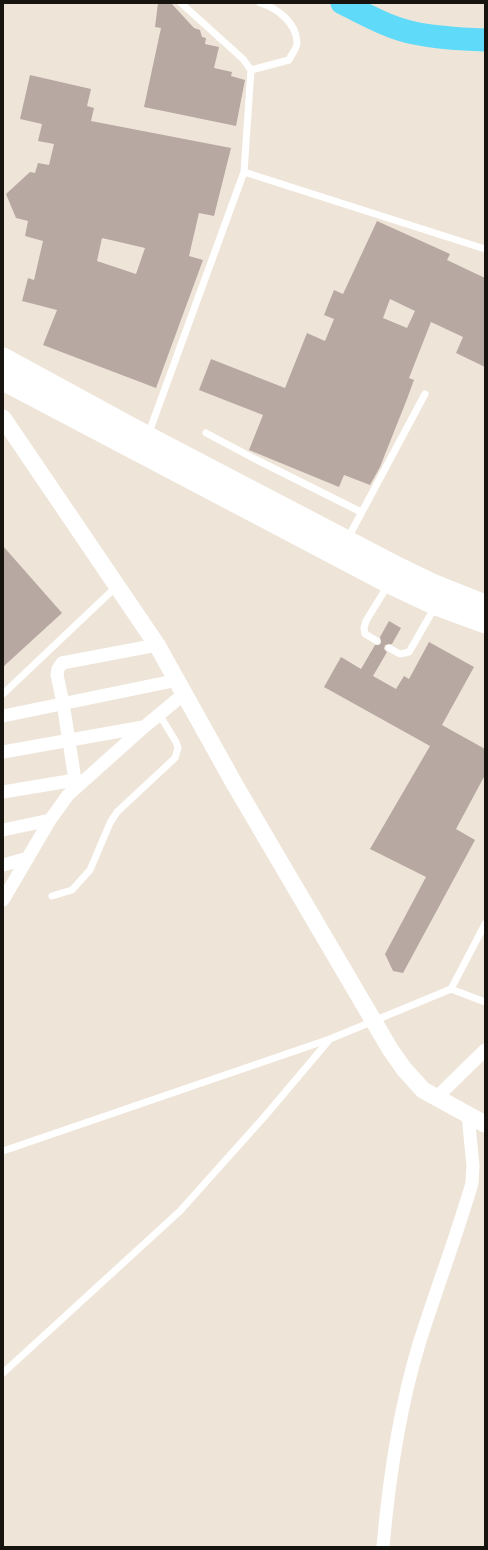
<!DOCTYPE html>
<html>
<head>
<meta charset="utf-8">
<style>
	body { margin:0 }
	#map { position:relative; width:488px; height:1550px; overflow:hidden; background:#eee5d8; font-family:Signika,sans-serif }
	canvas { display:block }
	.frame { position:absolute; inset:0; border:4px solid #171410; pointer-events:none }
</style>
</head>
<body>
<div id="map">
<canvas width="488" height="1550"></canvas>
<div class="frame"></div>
</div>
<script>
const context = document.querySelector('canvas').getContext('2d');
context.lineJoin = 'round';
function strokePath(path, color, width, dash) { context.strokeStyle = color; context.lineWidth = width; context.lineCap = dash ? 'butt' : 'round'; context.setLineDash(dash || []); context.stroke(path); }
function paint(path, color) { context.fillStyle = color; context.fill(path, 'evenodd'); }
const river = new Path2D(`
	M342 3C365 14 389 28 414 33 437 38 461 39 485 40`);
const building = new Path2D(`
	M158 3H171L194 28 200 30 202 37 206 38 205 44 219 47 214 68 232 72 231 76 245 80 236 126 144 107 161 28 155 27Z
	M30 75 91 89 87 106 94 108 91 121 231 148 214 216 199 213 189 256 203 260 156 388 43 345 57 310 22 301 28 278 34 280 43 241 25 236 28 221 16 218 6 194 30 172 35 173 38 163 49 165 54 144 38 141 42 124 20 119ZM102 238 145 248 136 274 97 261Z
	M377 221 450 254 447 260 485 278V367L456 353 463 337 431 322 409 378 414 380 407 399 380 467 370 485 344 475 339 487 249 450 263 415 199 390 211 359 285 388 307 333 325 341 334 319 324 315 334 290 343 294ZM390 299 415 311 407 328 383 318Z
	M3 546 62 613 3 667Z
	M389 621 401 628 392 644 385 645 384 649 387 652 373 676 396 689 404 676 409 679 429 642 474 667 442 725 485 749V775L456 829 475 840 403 973 393 971 385 954 426 877 370 849 430 746 324 687 341 657 361 669 375 645H379L381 643 380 637Z`);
const service = new Path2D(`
	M181 3 243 59 251 70 244 172
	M251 70 289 60C291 55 297 48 297 43 297 23 277 8 260 3
	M206 433 255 459 361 512
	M148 435 244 172 485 249
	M348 538 425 394
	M377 641 365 634 364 628 366 621 388 585
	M389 648 400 654 409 652 435 607
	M3 694 117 586
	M52 896 72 890 90 870 110 823 117 812 175 758 178 748 176 742 159 714
	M451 989 485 1002
	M3 1151 330 1039 451 989 485 924
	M3 1373 180 1211 265 1116 330 1039`);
const minor = new Path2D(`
	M3 716 178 680
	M3 752 143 727
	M75 788V780L63 703 57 675 58 669 62 663 157 645
	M3 792 75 780
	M3 830 50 820
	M3 865 28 858
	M3 900 50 820 68 795 144 727 185 693
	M436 1098 485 1050
	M383 1547C389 1478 399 1410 419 1344 436 1290 456 1238 472 1183L473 1166 468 1115`);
const tertiary = new Path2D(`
	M3 418 157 645 235 785 390 1049 404 1069 423 1090 485 1124`);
const primary = new Path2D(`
	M3 358 148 437 397 567 432 584 485 605
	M3 380 389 583 436 605 485 623`);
strokePath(river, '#5fdaf9', 23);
paint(building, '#b7a8a2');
strokePath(service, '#fff', 7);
strokePath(minor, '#fff', 13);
strokePath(tertiary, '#fff', 17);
strokePath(primary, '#fff', 21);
</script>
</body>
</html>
